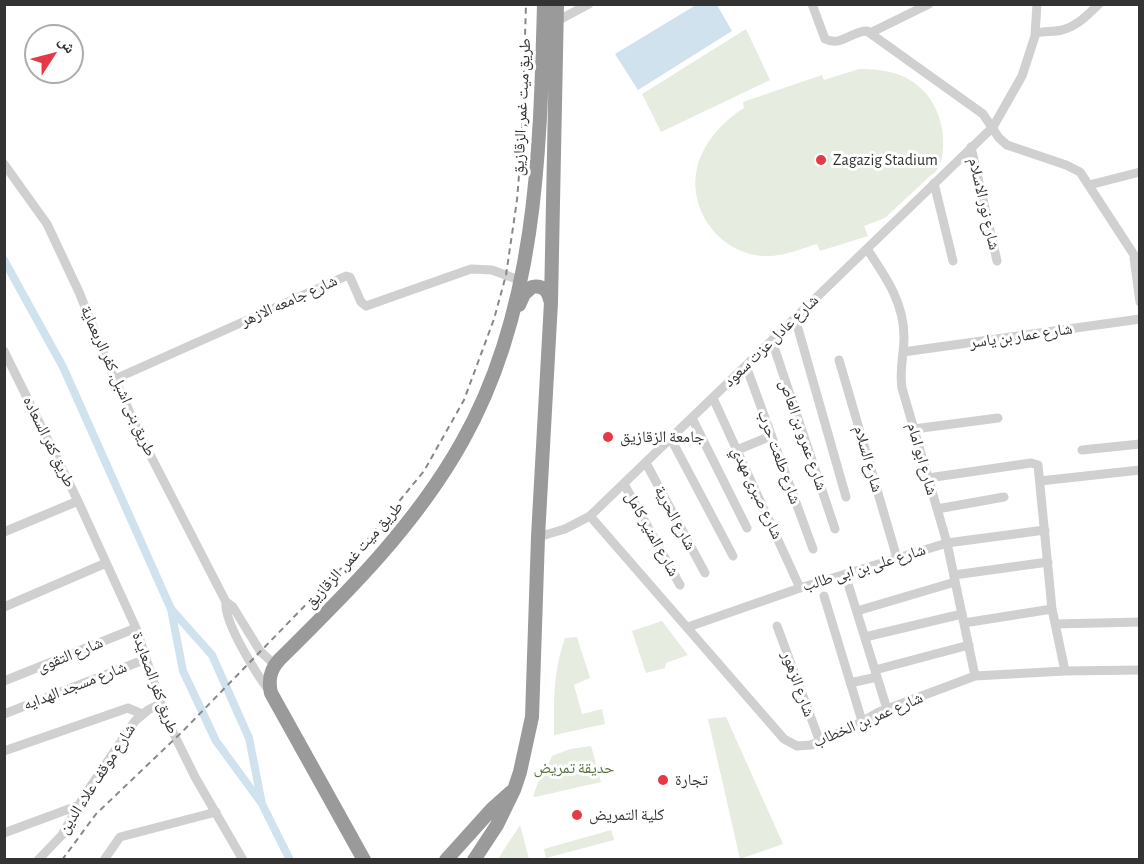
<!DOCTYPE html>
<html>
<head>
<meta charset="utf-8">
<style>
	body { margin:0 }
	#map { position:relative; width:1144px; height:864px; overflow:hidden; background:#fff; font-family:"Alegreya Sans","Noto Naskh Arabic",sans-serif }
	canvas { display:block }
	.frame { position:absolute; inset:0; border:6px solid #333; pointer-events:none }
	.north { position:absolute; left:24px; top:24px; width:60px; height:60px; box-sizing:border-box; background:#fff; border:2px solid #adadad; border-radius:50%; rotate:54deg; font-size:16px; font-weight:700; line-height:24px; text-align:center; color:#333 }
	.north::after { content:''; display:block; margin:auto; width:21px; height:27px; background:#e63946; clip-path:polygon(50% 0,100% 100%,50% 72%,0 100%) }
</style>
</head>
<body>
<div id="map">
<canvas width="1144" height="864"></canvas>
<div class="frame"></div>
<div class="north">ش</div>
</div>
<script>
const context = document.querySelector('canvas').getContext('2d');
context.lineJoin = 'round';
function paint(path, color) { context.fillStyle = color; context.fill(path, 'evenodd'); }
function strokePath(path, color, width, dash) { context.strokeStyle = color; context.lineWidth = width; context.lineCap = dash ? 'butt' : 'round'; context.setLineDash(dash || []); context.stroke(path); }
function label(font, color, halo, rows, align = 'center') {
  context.font = font + ' "Alegreya Sans","Noto Naskh Arabic",sans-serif'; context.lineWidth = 6; context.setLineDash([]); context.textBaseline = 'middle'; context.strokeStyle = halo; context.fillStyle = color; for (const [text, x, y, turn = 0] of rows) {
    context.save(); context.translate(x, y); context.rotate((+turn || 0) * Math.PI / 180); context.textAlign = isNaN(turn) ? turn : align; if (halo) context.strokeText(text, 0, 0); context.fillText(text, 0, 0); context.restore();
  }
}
const green = new Path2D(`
	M746 29 770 80 661 132 642 94Z
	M859 69C878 69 897 71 913 82 937 98 947 129 942 157 940 165 938 172 930 176L885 218 864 226 868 236 820 251 817 244C803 248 787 255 772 256 725 259 687 214 697 168 703 143 723 121 744 108L743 102 822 75 824 80Z
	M662 621 688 655 666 663 665 668 646 673 632 631Z
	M577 637 590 678 574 685 582 714 602 709 605 724 554 735C554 699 553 673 565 638Z
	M726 717 783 844 740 859 708 719Z
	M591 746 601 782 535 797 533 796 538 782 543 777 552 756 570 749Z
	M520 825 529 859H498Z
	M611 830 614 840 546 858 544 849Z`);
const water = new Path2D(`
	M696 5H717L732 31 638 90 615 54Z`);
const canal = new Path2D(`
	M4 260 63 367 171 609 212 655 249 738 262 804 290 860
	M171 609 183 671 216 741 260 801`);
const minor = new Path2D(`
	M812 4 825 39C842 47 851 31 867 31L983 114 999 138 1007 145 1066 165 1080 172 1140 264
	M557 21 589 4
	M870 33 929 4
	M1035 35 1037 4
	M971 147 997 261
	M4 164 47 224 79 292 110 369 142 439 226 602 233 607 260 651 275 665
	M934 183 953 261
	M1089 185 1140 172
	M867 249C885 276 904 302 904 337 904 355 899 370 902 388L947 543 975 676
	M1134 258 1140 302
	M795 318 846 497
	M772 341 835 529
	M4 351 78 501 136 628 165 716 195 777 243 860
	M903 352 1140 319
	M839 360 897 558
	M746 366 813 549
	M115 379 346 276 350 277 361 302 366 306 471 269 492 270 519 280
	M713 398 800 588
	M692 418 747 528
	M914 429 998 418
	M671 439 733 556
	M737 450 771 436
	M1082 450 1140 444
	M646 463 705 573
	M928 478 1031 463 1038 465 1052 609 1065 671
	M1040 481 1140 470
	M624 484 680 585
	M937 509 1004 497
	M590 516 784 739 797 746 811 745 851 728 879 712 975 676 1065 671 1140 670
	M4 532 78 501
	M538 537 565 529 590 516 993 127 1022 76 1036 33C1044 31 1053 32 1062 30 1078 26 1087 15 1099 4
	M845 574 887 709
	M954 575 1048 562
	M824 596 862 721
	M226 602C223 621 258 677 271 693
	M4 607 106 563
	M857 611 955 582
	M964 623 1052 609
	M1055 624 1140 622
	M777 626 820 742
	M688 627 800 588 947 543 1045 530
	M865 637 962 614
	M875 670 969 645
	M4 681 136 628
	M850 683 877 677
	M4 714 146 659
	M4 751 128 708 142 714
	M4 833 77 806
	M38 860 62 835 84 796 135 721 148 710 160 704
	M104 860 120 837 216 812`);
const highway = new Path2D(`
	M519 305 524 294 532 287C542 285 548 290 550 300
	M364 860 271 693C268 680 270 670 279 660 347 593 415 526 462 442 537 310 540 152 544 4
	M446 860 492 809 511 792
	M474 860 497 825 514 790 520 772 532 717 538 537 551 302 557 4`);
const rail = new Path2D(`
	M62 860 96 814 182 732 359 550 424 471 464 400 494 319 506 275 517 200 522 138 526 4`);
const markers = [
	[821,160,6,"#e63946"],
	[608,437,6,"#e63946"],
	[663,780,6,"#e63946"],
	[577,815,6,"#e63946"]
];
const streetNames = [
	["طريق ميت غمر, الزقازيق",522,107,-87],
	["شارع نور الاسلام",984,204,77],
	["شارع جامعه الازهر",289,301,-24],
	["شارع عمار بن ياسر",1021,336,-8],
	["شارع عادل عزت سعود",771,341,-44],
	["طريق بنى اشبل, كفر الربعماية",118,381,66],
	["شارع عمرو بن العاص",803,435,71],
	["طريق كفر السعاده",49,442,64],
	["شارع طلعت حرب",779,457,70],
	["شارع السلام",868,459,74],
	["شارع ابو امام",922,459,74],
	["شارع صبرى مهدي",757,493,65],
	["شارع الحرية",675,518,62],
	["شارع المنير كامل",652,534,61],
	["طريق ميت غمر, الزقازيق",354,555,-48],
	["شارع على بن ابى طالب",864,568,-17],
	["شارع التقوى",70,655,-22],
	["طريق كفر الصعايدة",155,683,70],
	["شارع الزهور",798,684,70],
	["شارع مسجد الهدايه",75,686,-21],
	["شارع عمر بن الخطاب",868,720,-23],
	["شارع موقف علاء الدين",97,779,-57]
];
const poiNames = [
	["Zagazig Stadium",833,160],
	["جامعة الزقازيق",620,437],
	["تجارة",675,780],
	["كلية التمريض",589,815]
];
const parkNames = [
	["حديقة تمريض",574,768]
];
paint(green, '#e6ecdf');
paint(water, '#cfe2ee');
strokePath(canal, '#cfe2ee', 8);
strokePath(minor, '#d0d0d0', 9);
strokePath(highway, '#9a9a9a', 14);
strokePath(rail, '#888', 2, [6, 4.5]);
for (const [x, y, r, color] of markers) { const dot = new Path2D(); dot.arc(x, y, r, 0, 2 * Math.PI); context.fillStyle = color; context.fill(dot); strokePath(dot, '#fff', 2); }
label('16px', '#333', '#fff', streetNames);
label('16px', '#333', '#fff', poiNames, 'left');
label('16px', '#56703f', '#fff', parkNames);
</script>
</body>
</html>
